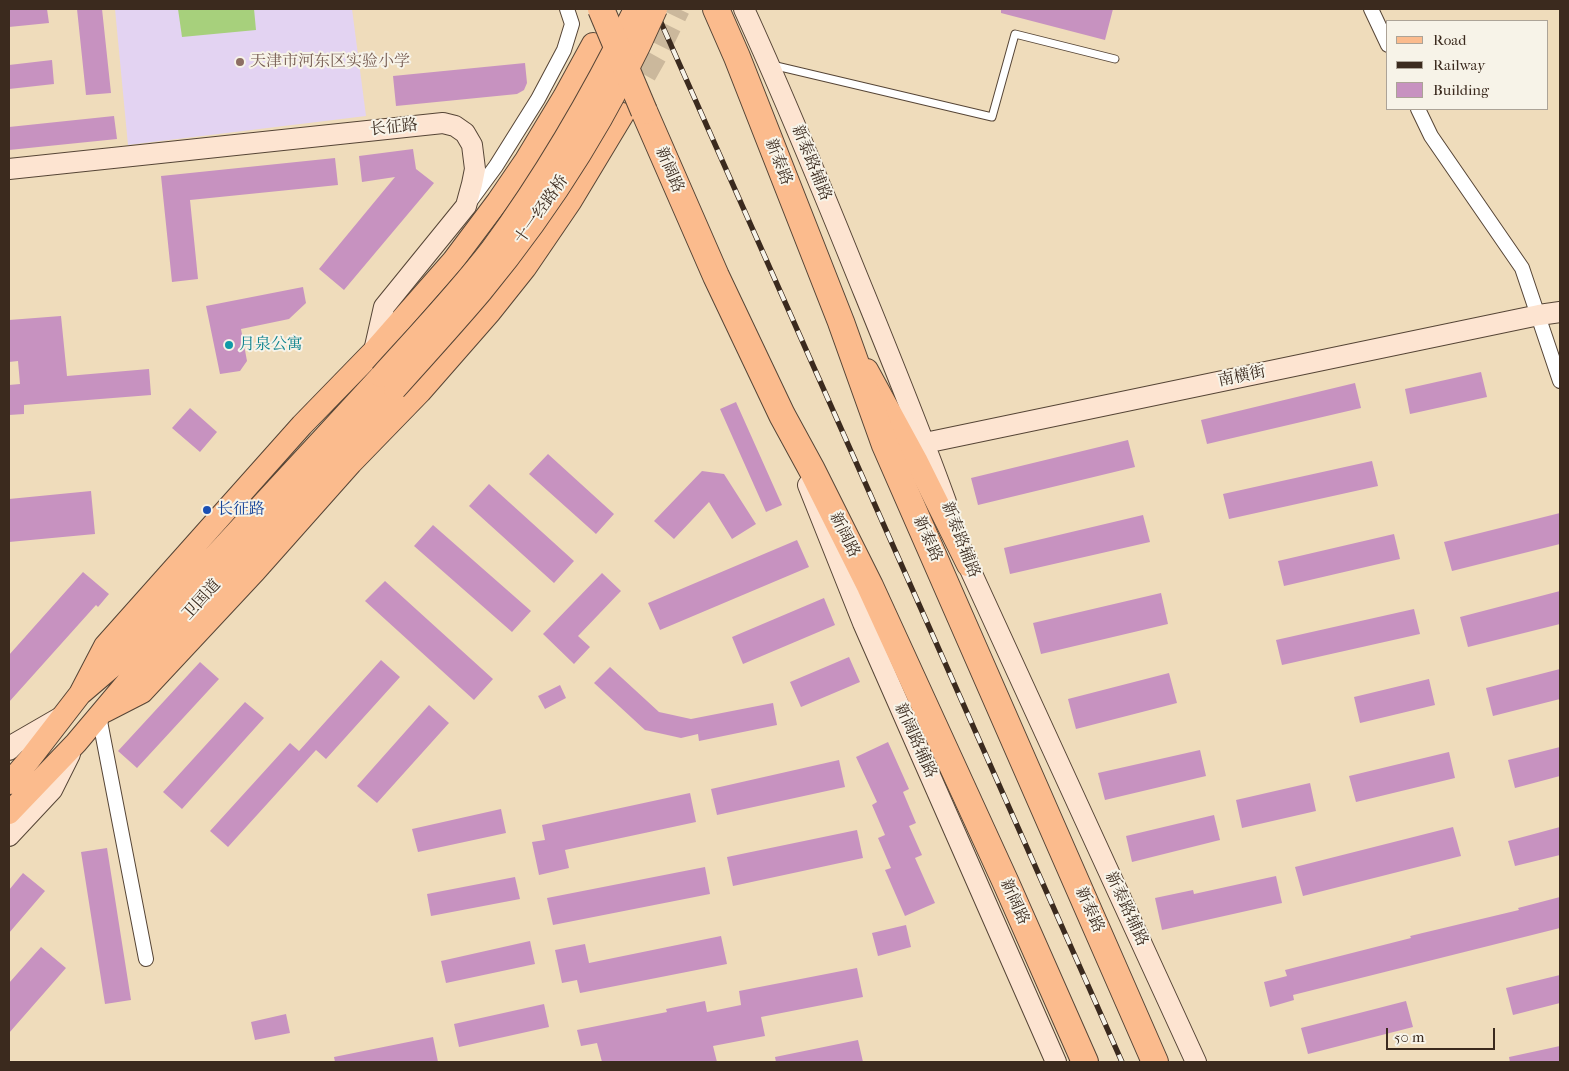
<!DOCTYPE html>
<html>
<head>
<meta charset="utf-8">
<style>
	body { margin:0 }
	#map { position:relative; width:1569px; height:1071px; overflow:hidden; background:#efdcbb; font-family:"IM FELL French Canon",serif }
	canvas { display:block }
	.frame { position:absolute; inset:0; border:10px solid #3b2a1e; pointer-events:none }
	.legend { position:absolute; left:1386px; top:20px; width:162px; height:90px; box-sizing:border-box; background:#f7f3e8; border:1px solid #aca397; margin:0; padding:6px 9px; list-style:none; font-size:15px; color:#3b2a1e }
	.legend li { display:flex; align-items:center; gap:10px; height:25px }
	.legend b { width:25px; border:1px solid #aca397 }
	.scale { position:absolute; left:1386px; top:1028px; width:109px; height:22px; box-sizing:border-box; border:2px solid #3b2a1e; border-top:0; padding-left:6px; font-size:15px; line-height:18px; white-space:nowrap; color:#3b2a1e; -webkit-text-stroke:4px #f7f3e8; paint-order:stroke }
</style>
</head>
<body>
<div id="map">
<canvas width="1569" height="1071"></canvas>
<div class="frame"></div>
<ul class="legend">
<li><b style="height:6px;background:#fbbb8d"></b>Road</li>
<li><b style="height:6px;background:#3b2a1e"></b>Railway</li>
<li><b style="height:14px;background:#c792c0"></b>Building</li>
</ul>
<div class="scale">50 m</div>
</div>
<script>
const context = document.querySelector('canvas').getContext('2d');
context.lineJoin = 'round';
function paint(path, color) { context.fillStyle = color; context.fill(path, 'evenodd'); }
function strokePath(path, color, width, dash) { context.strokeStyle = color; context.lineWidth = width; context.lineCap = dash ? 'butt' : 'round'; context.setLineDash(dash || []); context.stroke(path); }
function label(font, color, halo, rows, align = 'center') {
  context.font = font + ' "IM FELL French Canon","Noto Serif SC",serif'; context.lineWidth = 4; context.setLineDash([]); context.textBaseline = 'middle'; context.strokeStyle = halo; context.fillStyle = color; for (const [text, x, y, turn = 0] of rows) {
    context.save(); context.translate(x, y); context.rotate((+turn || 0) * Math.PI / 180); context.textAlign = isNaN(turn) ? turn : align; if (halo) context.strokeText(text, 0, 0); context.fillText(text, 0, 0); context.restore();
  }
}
const built = new Path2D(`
	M115 9H352L366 116 128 145Z`);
const green = new Path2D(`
	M178 9H254L256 30 182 37Z`);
const building = new Path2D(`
	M9 9H47L49 23 9 27Z
	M77 9H102L111 93 86 95Z
	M1001 9H1113L1105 40 1001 13Z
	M52 60 54 84 9 89V65Z
	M525 63 527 83 524 90 517 94 396 106 393 76Z
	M114 116 117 139 9 150V127Z
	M413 149 416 169 434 183 344 290 319 269 395 177 362 182 359 156Z
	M335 158 338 185 190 200 198 279 172 282 161 176Z
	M303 287 306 303 289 319 241 329 247 361 240 371 220 374 206 306Z
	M61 316 67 376 149 369 151 395 24 405V414L9 415V385L20 384 18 361 9 362V320Z
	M1481 372 1487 397 1410 414 1405 389Z
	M1355 383 1361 408 1207 444 1201 420Z
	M736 402 782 505 766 512 720 409Z
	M190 408 217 432 200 452 172 428Z
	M1128 440 1135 467 978 505 971 478Z
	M548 454 614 514 596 534 529 474Z
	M1372 461 1378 486 1229 519 1223 494Z
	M702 471 724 474 756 524 732 539 709 502 674 539 654 521Z
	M489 484 574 561 554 583 469 506Z
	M91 491 95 534 9 542V499Z
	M1560 513V544L1452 571 1444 542Z
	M1143 515 1150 542 1010 574 1004 548Z
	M433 525 531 611 512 632 414 546Z
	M1394 534 1400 559 1284 586 1278 561Z
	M797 540 809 567 660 630 648 603Z
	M83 572 109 594 98 607 96 605 9 702V655Z
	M602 573 621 591 578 636 590 647 574 664 543 634Z
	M385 581 493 679 474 700 365 601Z
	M1560 591V624L1468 647 1460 617Z
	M1161 593 1168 624 1041 654 1033 623Z
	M824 598 835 625 743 664 732 637Z
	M1414 609 1420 634 1282 665 1276 640Z
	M849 657 860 682 801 707 790 682Z
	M381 660 400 677 326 759 316 750 228 847 210 831 290 743 299 751Z
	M200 662 219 679 137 768 118 751Z
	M610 667 659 712 691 719 773 703 777 725 699 741 698 734 681 738 645 730 594 683Z
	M1560 669V699L1493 716 1486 688Z
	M1169 673 1177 703 1076 729 1068 699Z
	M1429 679 1435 705 1360 723 1354 697Z
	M560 685 566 698 545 709 538 696Z
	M245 702 264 718 182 809 163 792Z
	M429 705 449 723 377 803 357 786Z
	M888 742 909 789 903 792 916 823 909 826 922 855 915 858 935 903 905 916 885 870 891 868 878 838 885 835 872 805 877 802 856 757Z
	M1560 747V776L1515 788 1508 760Z
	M1200 750 1206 776 1105 800 1098 773Z
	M1449 752 1455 778 1356 802 1349 776Z
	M839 760 845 787 717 815 711 789Z
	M1310 783 1316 811 1242 828 1236 800Z
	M690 793 696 822 565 850 569 868 539 875 532 842 545 840 542 825Z
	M501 809 506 833 418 852 412 829Z
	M1214 815 1220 840 1132 862 1126 836Z
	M1453 827 1461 856 1303 896 1295 867Z
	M1560 827V855L1515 866 1508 841Z
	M857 830 863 858 733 886 727 857Z
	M107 848 131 1000 105 1004 81 852Z
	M705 867 710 894 553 925 547 898Z
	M23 873 45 891 9 933V890Z
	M1276 876 1282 903 1162 930 1155 898 1193 890 1194 894Z
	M515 877 520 899 431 916 427 894Z
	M1560 897V928L1293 995 1294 1000 1270 1007 1264 982 1287 976 1285 970 1411 938 1410 936 1519 910 1518 908Z
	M906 925 911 947 878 956 872 933Z
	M721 936 727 964 580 993 577 980 562 983 555 950 585 944 589 963Z
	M530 941 535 964 446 983 441 961Z
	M41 947 66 968 9 1033V983Z
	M857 968 863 997 761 1017 765 1036 713 1046 717 1062H602L597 1043 581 1046 577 1030 667 1012 666 1009 705 1001 707 1012 741 1005 739 991Z
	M1560 975V1003L1513 1015 1506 988Z
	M1406 1001 1413 1027 1308 1054 1301 1028Z
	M544 1004 549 1027 459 1047 454 1024Z
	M286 1014 290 1033 255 1040 251 1022Z
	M433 1037 438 1062H335L334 1057Z
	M858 1040 863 1062H776L775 1057Z
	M1560 1046V1062H1510L1509 1057Z`);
const primaryTunnel = new Path2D(`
	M629 104 657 54 679 9`);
const lane = new Path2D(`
	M772 65 992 117 1015 34 1115 59`);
const street = new Path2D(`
	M1371 9 1388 45
	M1418 109 1431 136 1522 268 1560 381
	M471 200 496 166 538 99 564 50 572 24 567 9
	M99 716 146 959`);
const secondary = new Path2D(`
	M744 9C784 96 820 184 856 273 887 349 918 424 946 502
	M9 169 443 123 455 126 465 133 472 145 475 169 472 184 466 206 384 307 374 351 376 353
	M925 443 1539 315 1560 312
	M808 485 863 623 1056 1062
	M962 550 968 565 1196 1062
	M9 750 16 743 61 717
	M9 836 52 790 70 754`);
const primary = new Path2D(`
	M867 370 916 460 968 565
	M80 694 105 646 302 425 374 351 453 261 498 201 526 160 564 97 593 44
	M105 711 142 692 255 571 351 463 420 392 490 312 525 268 570 202 623 114
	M9 783 29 760 80 694 114 665 381 376
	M9 813 76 743 130 679 395 389`);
const highway = new Path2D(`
	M716 9 737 57 841 322 885 445 1155 1062
	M644 111 716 276 782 415 812 470 870 586 1006 883 1085 1062`);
const rail = new Path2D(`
	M655 9 1122 1062`);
const primaryBridge = new Path2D(`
	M381 376C418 335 457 294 491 250 547 174 593 94 635 9
	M395 389C424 357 453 325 481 292 551 207 612 110 656 9`);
const highwayBridge = new Path2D(`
	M601 9 644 111`);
const markers = [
	[240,62,5,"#8d6e63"],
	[229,345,5,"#0f9aa8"],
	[207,510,5,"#1a4fb4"]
];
const educationNames = [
	["天津市河东区实验小学",250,62]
];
const streetNames = [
	["长征路",394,128,-6],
	["新泰路",778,162,69],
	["新泰路辅路",811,163,68],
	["新阔路",669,170,67],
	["十一经路桥",542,210,-55],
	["南横街",1242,377,-12],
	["新阔路",844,535,64],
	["新泰路",927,539,66],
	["新泰路辅路",960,540,69],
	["卫国道",202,600,-48],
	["新阔路辅路",915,741,66],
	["新阔路",1014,902,66],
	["新泰路辅路",1126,909,65],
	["新泰路",1089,910,66]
];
const cultureNames = [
	["月泉公寓",239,345]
];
const transitNames = [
	["长征路",217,510]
];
paint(built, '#e3d3f2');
paint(green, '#a7d07c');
paint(building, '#c792c0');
strokePath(primaryTunnel, '#cbb89c', 22, [22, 11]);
strokePath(lane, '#564536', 9);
strokePath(street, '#564536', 16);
strokePath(secondary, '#564536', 22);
strokePath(primary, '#564536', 24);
strokePath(highway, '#564536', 28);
strokePath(lane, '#fff', 7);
strokePath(street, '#fff', 14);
strokePath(secondary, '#fde4d1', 20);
strokePath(primary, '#fbbb8d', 22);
strokePath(highway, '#fbbb8d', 26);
strokePath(rail, '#3b2a1e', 5.5);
strokePath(rail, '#f7f3e8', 4, [11]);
strokePath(primaryBridge, '#564536', 24, []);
strokePath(highwayBridge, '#564536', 28, []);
strokePath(primaryBridge, '#fbbb8d', 22);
strokePath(highwayBridge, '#fbbb8d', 26);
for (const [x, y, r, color] of markers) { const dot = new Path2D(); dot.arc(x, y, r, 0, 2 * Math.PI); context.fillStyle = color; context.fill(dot); strokePath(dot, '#f7f3e8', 2); }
label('16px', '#785e54', '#f7f3e8', educationNames, 'left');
label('16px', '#3b2a1e', '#f7f3e8', streetNames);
label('16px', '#0d838f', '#f7f3e8', cultureNames, 'left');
label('16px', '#164399', '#f7f3e8', transitNames, 'left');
</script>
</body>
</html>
